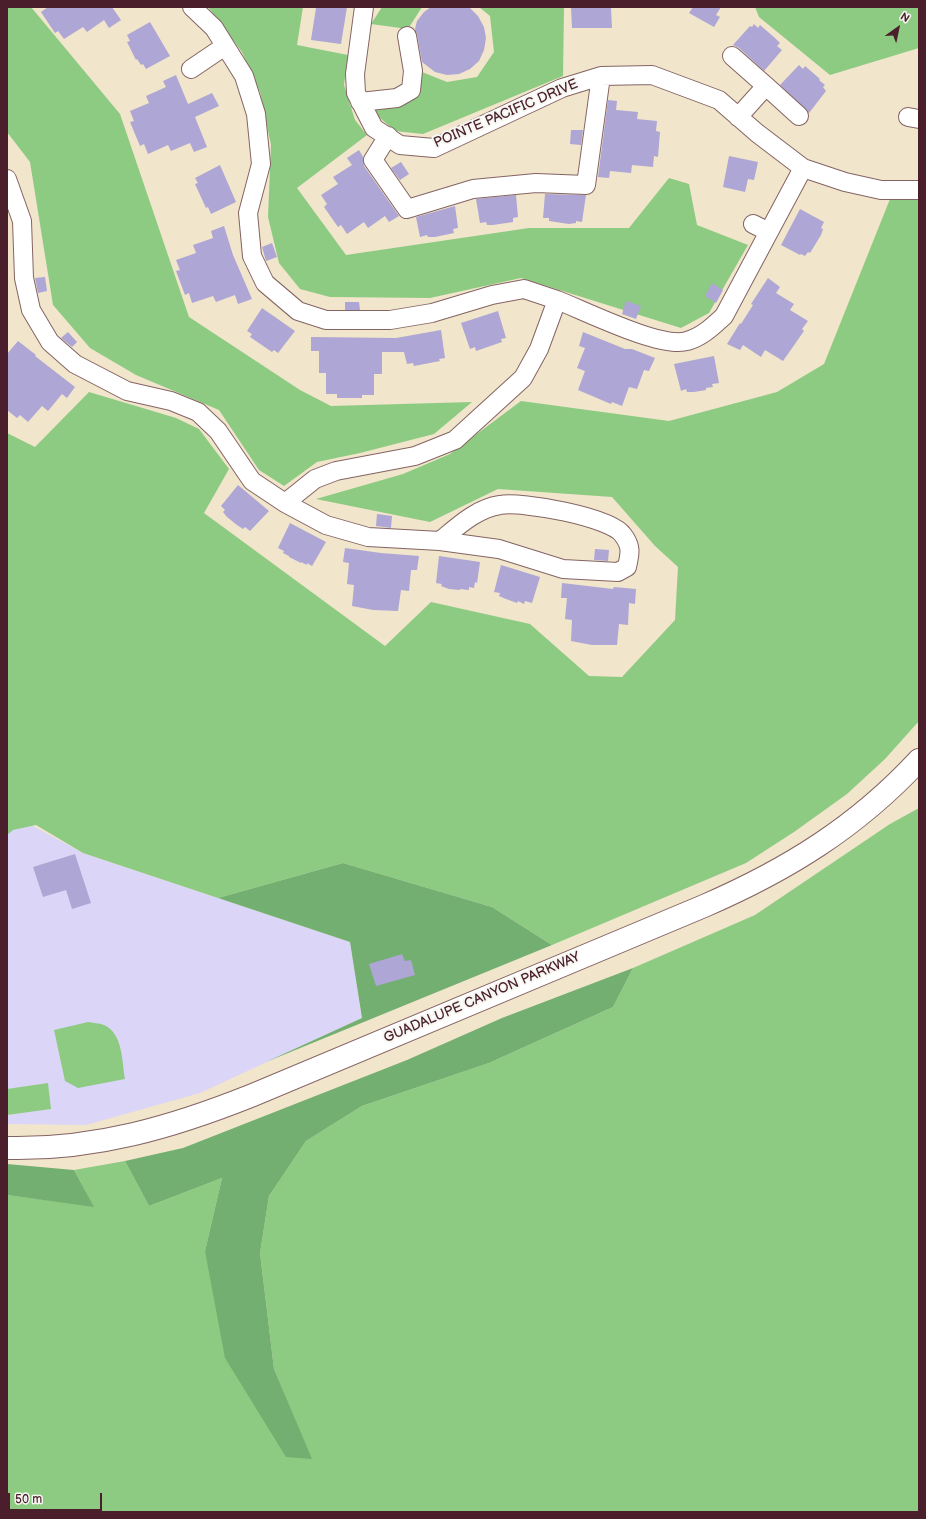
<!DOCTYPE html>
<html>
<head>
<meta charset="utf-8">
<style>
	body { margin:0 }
	#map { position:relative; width:926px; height:1519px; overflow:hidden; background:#f1e5cc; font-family:"Balsamiq Sans",sans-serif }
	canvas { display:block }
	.frame { position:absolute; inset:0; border:8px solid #4a1f2b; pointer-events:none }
	.north { position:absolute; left:878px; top:8px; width:40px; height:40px; -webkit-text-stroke:3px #f6f6f2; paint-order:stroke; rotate:33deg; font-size:11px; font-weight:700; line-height:16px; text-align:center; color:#4a1f2b }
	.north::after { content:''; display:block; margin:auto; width:14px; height:18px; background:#4a1f2b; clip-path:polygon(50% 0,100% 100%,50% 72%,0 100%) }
	.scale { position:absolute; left:8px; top:1493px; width:94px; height:18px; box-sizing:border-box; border:2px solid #4a1f2b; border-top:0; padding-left:5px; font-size:12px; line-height:14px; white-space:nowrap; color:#4a1f2b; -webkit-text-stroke:3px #f6f6f2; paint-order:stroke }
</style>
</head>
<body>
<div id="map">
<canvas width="926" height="1519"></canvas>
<div class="frame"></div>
<div class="north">N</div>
<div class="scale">50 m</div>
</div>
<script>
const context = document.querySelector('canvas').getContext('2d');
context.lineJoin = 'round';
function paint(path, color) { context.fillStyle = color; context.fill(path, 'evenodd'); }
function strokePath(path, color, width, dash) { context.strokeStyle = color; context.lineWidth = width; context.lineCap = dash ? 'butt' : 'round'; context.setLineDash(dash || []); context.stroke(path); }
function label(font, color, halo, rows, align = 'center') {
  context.font = font + ' "Balsamiq Sans",sans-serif'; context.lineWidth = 4; context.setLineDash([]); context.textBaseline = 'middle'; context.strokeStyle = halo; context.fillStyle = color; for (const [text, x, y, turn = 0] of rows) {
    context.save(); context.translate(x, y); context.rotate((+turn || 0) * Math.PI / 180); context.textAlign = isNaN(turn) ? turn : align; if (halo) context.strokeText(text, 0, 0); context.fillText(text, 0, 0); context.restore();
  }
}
const built = new Path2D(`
	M16 817 83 853 350 942 362 1018 200 1093 86 1125 7 1124V820Z`);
const green = new Path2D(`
	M7 7H31L120 114 189 317 300 390 331 406 472 402 434 434 360 453 317 462 284 486 259 470 219 410 136 375 90 348 53 305 30 162 7 132Z
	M208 7H303L297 45 348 55 344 85 355 120 367 135 297 188 346 255 529 228H629L669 178 689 184 697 225 748 245 709 313 681 328 521 278 430 298 330 297 300 289 279 263 268 217 271 145 260 92 242 52Z
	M382 7H422L408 29 371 24Z
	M479 7H564L563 76 423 134 395 131 372 111 412 97 422 72 447 82 477 77 494 52 490 16Z
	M755 7H919V48L830 75 759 17Z
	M919 198V721L885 759 847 794 794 832 746 863 552 945 492 907 343 863 218 898 83 853 36 825 13 830 7 835V433L35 447 89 392 176 418 199 429 229 469 204 513 385 646 431 602 530 624 589 676 622 677 675 620 678 567 655 546 612 497 498 489 430 522 316 499 403 474 450 454 521 401 669 421 777 392 824 364 890 199Z
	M919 808V1512H7V1195L93 1206 74 1170 125 1161 149 1206 222 1178 205 1251 311 1459 274 1369 260 1253 269 1196 306 1141 362 1106 489 1063 613 1007 633 968 755 915 890 824Z
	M88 1022C93 1023 99 1023 104 1025 123 1033 122 1062 125 1079L78 1088 65 1081 54 1030Z
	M48 1083 51 1109 7 1115V1089Z`);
const forest = new Path2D(`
	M343 863 492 907 552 945 266 1062 362 1018 350 942 218 898Z
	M633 968 613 1007 489 1063 362 1106 306 1141 269 1196 260 1253 274 1369 312 1459 286 1457 225 1358 205 1251 222 1178 149 1206 125 1161 183 1148 407 1060 502 1018Z
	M7 1164 74 1170 94 1207 7 1195Z`);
const building = new Path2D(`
	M48 7H112L121 20 109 28 104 20 87 32 83 27 64 39 58 31 55 33 41 12Z
	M319 7H347L341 44 311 40 316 8Z
	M431 7H469L478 16 484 27 486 38 484 50 479 61 470 69 459 74 447 75 435 72 422 62 417 34 415 29 417 21 424 12Z
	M571 7H611L612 28H572Z
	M693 7H721L716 15 720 17 714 27 689 13Z
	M150 22 170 56 146 69 143 64 141 65 137 59 136 60 127 42 130 41 127 35Z
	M754 24 758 28 760 25 775 38 780 43 777 46 782 50 764 71 739 48 733 45 750 26 752 27Z
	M799 65 803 69 805 66 820 79 819 80 825 85 823 87 826 91 809 113 780 85Z
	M176 75 188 104 212 93 219 106 195 117 207 147 194 152 190 143 171 151 168 145 148 154 144 144 140 146 130 122 134 121 130 111 149 103 146 96 166 87 163 81Z
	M608 100 617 101 616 110 638 112 637 119 657 121 656 131 660 132 658 157 654 156 653 167 632 165 631 173 610 171 609 178 598 177Z
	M571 130H583L581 145 570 144Z
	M359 150 363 157 364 166 399 216 389 222 385 216 368 228 364 222 347 234 341 225 338 227 324 207 327 204 321 195 338 184 333 177 352 165 347 158Z
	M729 156 758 162 754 180 748 179 745 192 723 187Z
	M401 162 409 174 400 180 391 168Z
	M220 165 236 202 211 214 208 207 206 208 195 184 198 183 195 178Z
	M545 194 586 195 582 222 576 221V223L569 224 549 221V218H543Z
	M516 195 518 217 513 218V222L493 225H487L486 222 480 223 476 199Z
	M455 206 458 228 453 229 454 233 435 237H428L427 235 420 237 416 217Z
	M800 209 824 222 821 228 823 229 821 235 810 253 808 252 805 256 801 254 800 255 781 245Z
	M224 226 233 255 252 299 238 304 235 295 216 302 213 296 192 303 189 293 185 295 176 271 180 270 176 260 196 253 193 245 213 238 211 231Z
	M272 243 277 257 266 261 262 247Z
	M45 277 47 291 38 293 35 278Z
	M768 278 780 287 776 293 794 304 790 310 808 321 802 329 804 331 783 361 765 350 761 357 743 345 740 350 727 344 740 323 741 324 753 305 751 304Z
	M712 283 723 290 716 303 705 296Z
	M626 301 641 306 636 319 622 314Z
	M345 302H359L360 310H345Z
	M262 308 295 331 278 353 274 350 272 352 250 337 252 334 247 331Z
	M498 311 506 338 501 339 502 342 476 351 475 347 470 349 461 323Z
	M441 330 445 358 439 359 440 361 414 366 413 363 407 364 404 352H382V374H374V395H362V398H337V394H326V373H319V351H311V337L396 338Z
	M68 332 77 342 72 347 61 338Z
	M583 332 625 349H632L655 358 649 371 644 370 637 389 629 387 622 406 612 402 611 404 578 390 585 371 577 368 585 348 579 346Z
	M18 341 36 355 35 356 75 387 67 398 62 394 48 411 42 406 28 422 20 415 17 418 7 410V354Z
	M714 356 719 383 712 384 713 387 706 388V390L694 392H687L686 389 681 391 674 364Z
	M238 485 269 511 250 531 245 527 243 529 237 525 227 517 223 512 225 510 221 506Z
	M377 514 392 516 391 528 376 526Z
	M290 523 326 542 312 566 307 563V565L301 562V563L289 557V556L283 553 284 551 278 548Z
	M345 548 381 553 419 556 417 570H411L409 591 401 590 398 611 373 610 352 606 354 585 347 584 349 563 343 562Z
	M595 549 609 550 608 561 594 560Z
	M439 556 480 562 477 583 475 582 474 588 469 587V590L460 589V590L449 589 441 586 442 584 436 583Z
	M501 565 540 577 532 603 525 601 524 604 518 601 517 603 506 599 499 596 500 593 494 592Z
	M562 583 613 589 614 587 636 589 635 604 629 603 628 625 619 624 617 645H592L571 641 572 620 565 619 567 598H561Z
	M75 854 91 903 72 909 66 890 43 897 33 867Z
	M402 954 405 961 411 960 415 975 376 986 369 964Z`);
const minor = new Path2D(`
	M192 7 214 28 244 76 256 114 261 164 248 213 252 256 265 283 298 311 326 320H390L432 313 492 295 524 289 557 300
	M364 7 355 74 356 93 374 128 400 145 434 148 562 88 601 76 652 75 719 100 757 133 803 168 845 182 881 190H919
	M732 56 766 86
	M191 69 225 46
	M360 102 397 98 411 90 413 71 407 36
	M738 117 766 86 799 116
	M908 117 919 119
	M388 136 373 160 407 209 473 189 536 183 586 185 601 76
	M7 179 22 221 24 278 31 310 50 342 75 364 127 391 171 401 198 412 218 431 252 481 285 503 326 525 368 537 440 541 499 549 563 569 618 572 627 567C630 553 632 547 623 535 611 517 522 501 500 505 477 508 457 527 440 541
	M753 224 769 232
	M285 503 315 479 336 471 415 456 455 440 523 378 539 349 557 300C585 311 661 349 687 341 702 337 713 326 724 316L803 168`);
const major = new Path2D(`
	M7 1148C95 1150 173 1127 253 1095L704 906C787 870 857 827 919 760`);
const streetNames = [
	["POINTE PACIFIC DRIVE",506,114,-23],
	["GUADALUPE CANYON PARKWAY",482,998,-23]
];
paint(built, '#dbd6f7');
paint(green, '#8dcb82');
paint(forest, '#72af70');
paint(building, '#aea6d4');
strokePath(minor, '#846463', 20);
strokePath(major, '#846463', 24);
strokePath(minor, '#fff', 18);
strokePath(major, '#fff', 22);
label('14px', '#4a1f2b', '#f6f6f2', streetNames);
</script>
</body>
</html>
